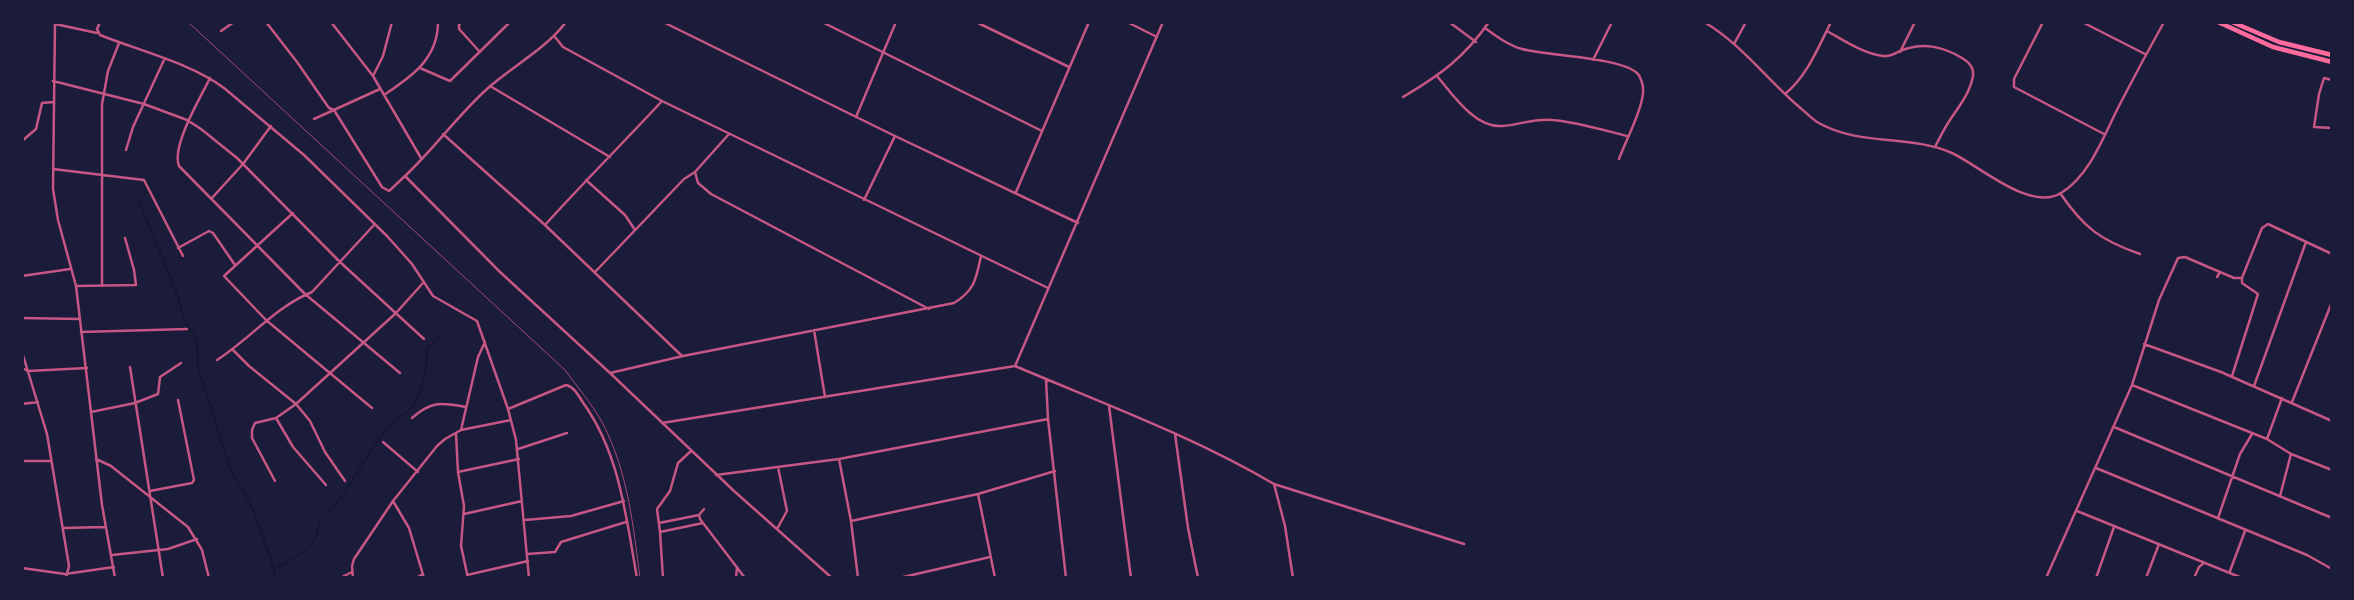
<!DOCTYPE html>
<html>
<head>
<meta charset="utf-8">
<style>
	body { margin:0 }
	#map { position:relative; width:2354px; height:600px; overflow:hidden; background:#1b1b3a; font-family:Arial,sans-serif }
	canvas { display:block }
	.frame { position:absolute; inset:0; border:24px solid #1b1b3a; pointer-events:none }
</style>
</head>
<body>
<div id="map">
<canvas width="2354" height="600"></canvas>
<div class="frame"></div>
</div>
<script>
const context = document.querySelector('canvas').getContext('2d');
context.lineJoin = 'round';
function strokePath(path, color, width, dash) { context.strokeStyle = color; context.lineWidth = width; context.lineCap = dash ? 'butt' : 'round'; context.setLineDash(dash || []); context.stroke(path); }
const stream = new Path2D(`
	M160 178 139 201 177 294 184 319 197 340 198 367 230 469 253 509 274 569V578
	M274 569C293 558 318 548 319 523 348 496 363 457 388 427 395 418 409 414 414 404 424 384 427 372 427 349L445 329`);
const minor = new Path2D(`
	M55 22 53 189 58 220 76 286 102 505 115 578
	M100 22 97 29 100 35C140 51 190 63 224 88L304 155 387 236 412 264 433 296 477 321 508 409 516 440 529 578
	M266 22 297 62 329 108 334 110 382 187 389 191 405 176
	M331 22 373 76 421 158
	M461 22 459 25V29L480 52
	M566 22C545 50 512 66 487 89 457 116 434 149 405 176L500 272 610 373 734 491 832 578
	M663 22 895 136 1078 223
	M822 22 1042 131
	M976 22 1069 67
	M1127 22 1157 37
	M1449 22 1476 42
	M1704 22C1740 43 1766 78 1797 105 1803 110 1810 117 1817 122 1860 147 1909 134 1952 153 1980 166 2030 212 2061 193 2091 175 2105 132 2121 102 2135 75 2149 49 2164 22
	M2043 22 2014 79V87L2104 134
	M2082 22 2145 54
	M55 24 97 33
	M1485 28C1496 36 1508 45 1522 49 1548 56 1619 57 1637 73 1640 76 1642 82 1643 87 1645 105 1626 140 1619 159
	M221 31 234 22
	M1827 31C1843 40 1864 54 1883 56 1890 57 1894 54 1900 51 1923 42 1942 46 1962 58 1969 62 1974 68 1973 76 1970 94 1957 109 1948 123 1943 131 1939 139 1935 147
	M555 37 563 47 662 101 1048 288
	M1734 44 1746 22
	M1900 52 1915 22
	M1593 60 1612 22
	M420 68 450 81 510 22
	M373 76 383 56 392 22
	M1437 76C1453 95 1475 128 1502 126 1519 125 1535 118 1552 120 1577 122 1603 130 1627 136
	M210 78C201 97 171 146 179 166L305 294 400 373
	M2332 80 2324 78 2319 94 2314 127 2332 128
	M53 81 144 104 187 120 201 129 237 158 340 262 424 339
	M490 86 610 157
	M1785 94C1807 76 1818 48 1831 22
	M384 95C411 77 438 59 438 22
	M1403 97C1440 75 1464 58 1489 22
	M856 117 896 22
	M314 119 380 89
	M443 134 545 225 682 356
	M22 141 36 129 42 103 53 102
	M126 150 133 127 164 60
	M53 169 144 180 183 256
	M695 172 698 183 711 194 929 309
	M586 180 625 215 635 230
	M1016 192 1089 22
	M2060 193C2084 228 2100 240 2140 254
	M211 199 243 164 271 126
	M864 200 895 136
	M293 213 224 276 266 320 372 408
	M545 225C583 183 623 143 662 101
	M178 248 209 231 213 233 235 265
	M595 272 684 179 695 172 729 134
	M22 276 70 269
	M2217 277 2220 272
	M76 286 136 285 134 270 125 238
	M102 286V104L108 71 119 43
	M22 318 80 319
	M814 330 825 397
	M81 332 187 329
	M2144 344 2221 372 2332 421
	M233 350 249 366 296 404 310 421 325 452 345 481
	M22 352 47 434 69 566 66 578
	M217 360C250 339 275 307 312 292L374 225
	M1015 366C1102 403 1192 436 1274 484L1285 526 1293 578
	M130 367 163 578
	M22 368 28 371 87 368
	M610 373 683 356 954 303C975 290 976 279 981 256
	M2232 376 2258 294 2242 283V278
	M1046 379 1048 419 1066 578
	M2132 385 2267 439 2291 454 2332 470
	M2254 386 2306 242
	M2292 402 2332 302
	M22 404 38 402
	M1109 406 1131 578
	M508 409 566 385C575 387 579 397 584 404 620 455 626 517 637 578
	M91 412 135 403 158 394 160 377 181 363
	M276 418 293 447 326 485
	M412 418C432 400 442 403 466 407
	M662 423 1015 366 1163 22
	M2114 427 2332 518
	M461 430 511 420
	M456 434 458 472 464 506 461 546 468 578
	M1175 434 1188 528 1198 578
	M2267 439 2282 398
	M383 442 418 472
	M518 449 567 433
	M96 459 111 466 188 527 202 550 209 578
	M839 459 851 521 858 578
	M22 461H51
	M2096 468 2307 555 2332 569
	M458 472 519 459
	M716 475 839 459 1048 419
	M275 481 252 438V430L255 423 276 418 296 404 396 313 423 283
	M1274 484 1464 544
	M150 491 192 483 194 480 178 400
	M978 494 995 578
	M2280 496 2291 454
	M393 501 409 528 424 578
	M704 509 699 515 700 519 745 578
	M2077 511 2242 578
	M464 514 522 501
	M2218 518 2240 454 2252 434
	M525 520 571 516 624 501
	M851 521 978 494 1055 471
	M659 523 699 515
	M63 528 106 527
	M777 529 787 511 778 467
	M660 532 657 509 670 491 678 463 691 451
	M527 554 555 552 561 542 626 522
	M112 555 168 549 197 539
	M22 568 65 574 114 567
	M2230 571 2245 531
	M467 575 528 561
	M340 578 352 572
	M353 578 352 566 354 559 393 501 437 446 445 439 461 430 478 357 485 342
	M416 578 423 574
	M663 578 660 532 703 523
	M736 578 737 567
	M899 578 990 557
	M2046 578 2132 385 2159 300 2178 258 2185 257 2234 278H2242L2262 228 2268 224 2332 254
	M2096 578 2114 527
	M2146 578 2159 544
	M2194 578 2199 567 2204 563`);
const trunk = new Path2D(`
	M2218 22 2273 47 2332 62
	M2232 22 2279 42 2332 55`);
const rail = new Path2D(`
	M188 22 565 370C578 388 593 405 603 424 628 473 633 524 640 578`);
strokePath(stream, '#12122b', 1);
strokePath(minor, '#c65784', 2.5);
strokePath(trunk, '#ff6b9d', 4.5);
strokePath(rail, '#a44b75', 1);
</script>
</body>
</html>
